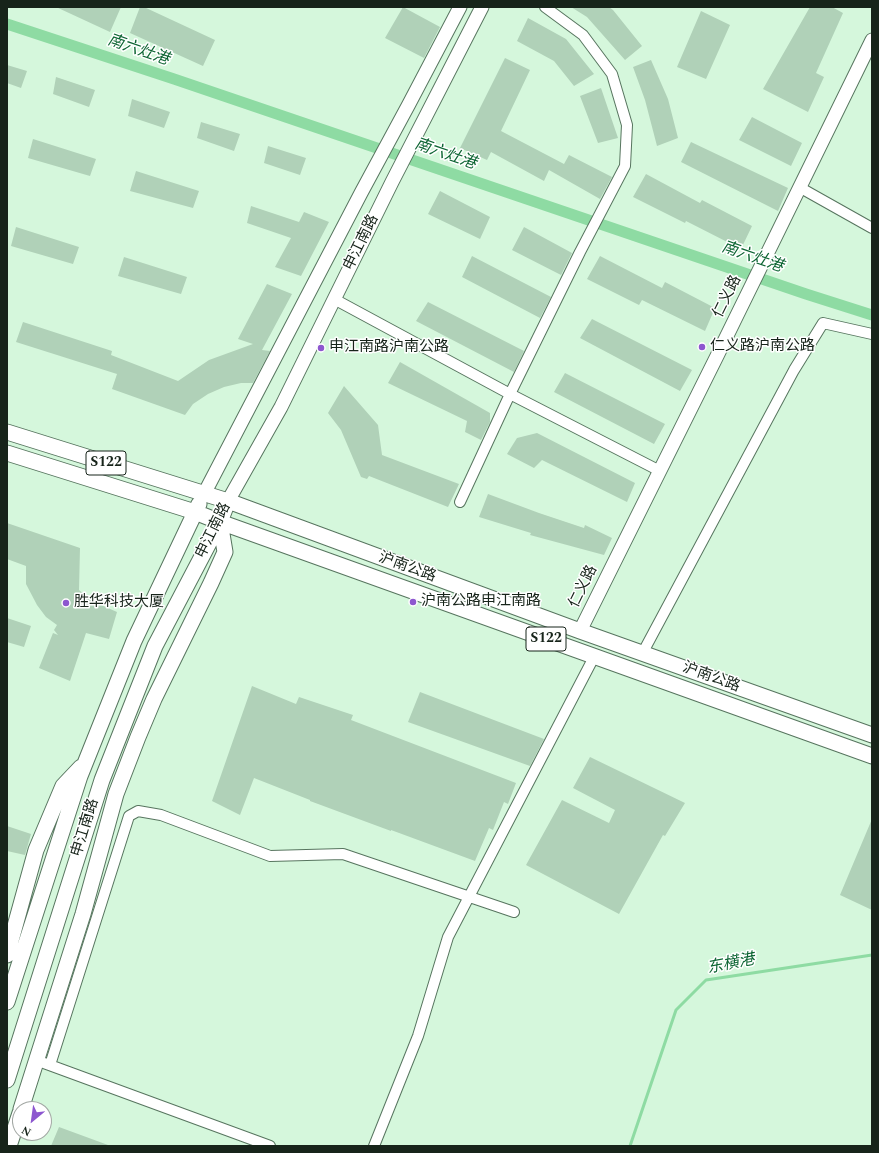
<!DOCTYPE html>
<html>
<head>
<meta charset="utf-8">
<style>
	body { margin:0 }
	#map { position:relative; width:879px; height:1153px; overflow:hidden; background:#d5f7dc; font-family:Spectral,serif }
	canvas { display:block }
	.frame { position:absolute; inset:0; border:8px solid #17241a; pointer-events:none }
	.north { position:absolute; left:12px; top:1101px; width:40px; height:40px; box-sizing:border-box; background:#fff; border:1px solid #a2a7a3; border-radius:50%; rotate:209deg; font-size:11px; font-weight:700; line-height:16px; text-align:center; color:#17241a }
	.north::after { content:''; display:block; margin:auto; width:14px; height:18px; background:#8d57cf; clip-path:polygon(50% 0,100% 100%,50% 72%,0 100%) }
</style>
</head>
<body>
<div id="map">
<canvas width="879" height="1153"></canvas>
<div class="frame"></div>
<div class="north">N</div>
</div>
<script>
const context = document.querySelector('canvas').getContext('2d');
context.lineJoin = 'round';
function strokePath(path, color, width, dash) { context.strokeStyle = color; context.lineWidth = width; context.lineCap = dash ? 'butt' : 'round'; context.setLineDash(dash || []); context.stroke(path); }
function paint(path, color) { context.fillStyle = color; context.fill(path, 'evenodd'); }
function label(font, color, halo, rows, align = 'center') {
  context.font = font + ' Spectral,"Noto Sans SC",serif'; context.lineWidth = 3; context.setLineDash([]); context.textBaseline = 'middle'; context.strokeStyle = halo; context.fillStyle = color; for (const [text, x, y, turn = 0] of rows) {
    context.save(); context.translate(x, y); context.rotate((+turn || 0) * Math.PI / 180); context.textAlign = isNaN(turn) ? turn : align; if (halo) context.strokeText(text, 0, 0); context.fillText(text, 0, 0); context.restore();
  }
}
const stream = new Path2D(`
	M630 1146 676 1010 706 980 872 955`);
const canal = new Path2D(`
	M7 24 174 79 806 294 872 315`);
const building = new Path2D(`
	M56 7H121L110 32Z
	M140 7H144L215 40 203 66 130 33Z
	M403 7 440 27 424 58 385 38Z
	M571 7H609L613 10 642 46 625 60 587 17Z
	M810 7H832L843 13 816 73 824 77 808 112 763 89Z
	M701 11 730 25 706 79 677 67Z
	M528 18 566 39 594 74 574 86 554 61 517 41Z
	M505 58 530 70 501 131 564 164 569 155 612 177 600 199 549 170 544 181 491 152 487 160 460 148Z
	M651 60 668 99 678 138 657 146 645 100 633 67Z
	M7 65 27 71 21 88 7 83Z
	M56 77 95 90 89 107 53 94Z
	M601 88 618 138 598 143 580 96Z
	M132 99 170 112 164 128 128 116Z
	M752 117 802 143 791 166 739 140Z
	M201 122 240 134 234 151 197 138Z
	M33 139 96 159 90 176 28 158Z
	M691 142 788 188 778 211 681 162Z
	M268 146 306 158 300 175 264 163Z
	M136 171 199 191 193 208 130 191Z
	M646 174 700 203 702 200 752 226 741 249 686 221 685 223 633 197Z
	M440 191 490 217 480 239 428 214Z
	M251 206 299 222 304 212 329 222 301 276 275 267 291 238 247 223Z
	M16 227 79 247 73 264 11 246Z
	M524 227 572 253 561 275 512 250Z
	M472 256 551 297 540 318 462 277Z
	M600 256 662 288 665 282 715 308 705 331 642 300 639 305 587 279Z
	M124 257 187 277 181 294 118 276Z
	M267 284 292 294 262 350 270 351 253 383H241L224 387 208 394 193 404 185 415 112 389 117 374 16 342 23 322 112 351 111 355 178 381 209 360 253 344 238 339Z
	M428 302 524 351 514 372 416 321Z
	M592 319 692 370 680 391 580 338Z
	M400 362 490 413V422L481 440 465 432 467 421 388 383Z
	M565 373 665 424 654 444 554 392Z
	M344 386 378 425 382 455 459 484 448 507 369 476 367 479 361 477 341 430 328 413Z
	M537 433 635 483 627 502 542 460 534 468 507 454 517 438Z
	M488 494 539 513 584 528 585 525 612 538 604 555 530 535 531 533 479 517Z
	M7 523 80 548 79 590 92 601 117 612 109 639 86 633 70 681 39 668 53 633 58 635 54 630 57 625 46 617 37 605 26 584V566L7 559Z
	M7 618 31 626 24 647 7 642Z
	M252 686 296 704 299 697 353 715 351 720 516 783 508 804 504 802 493 830 489 828 475 861 391 830V831L310 801V800L254 778 240 815 212 801Z
	M420 692 544 739 530 766 408 722Z
	M590 757 685 803 665 836 663 835 619 914 526 865 562 800 609 823 615 810 573 788Z
	M872 819V910L840 895Z
	M7 826 31 834 25 855 7 851Z
	M59 1127 108 1145V1146H51Z`);
const street = new Path2D(`
	M799 187 872 228
	M334 299 510 394 660 471
	M460 502 510 394 580 252 625 166 627 125 612 74 583 35 545 7
	M642 654 794 370 823 323 872 334
	M44 1063 270 1146
	M50 1065 129 816 138 811 161 815 270 856 343 854 514 912
	M374 1146 418 1036 448 937 594 657`);
const secondary = new Path2D(`
	M204 494 361 193 409 104 460 7
	M228 501 281 407 392 182 482 7
	M580 631 717 356 872 40`);
const primary = new Path2D(`
	M7 432 228 501 580 631 872 735
	M7 453 195 512 220 522 872 756
	M7 955 36 850 63 786 81 767
	M7 1002 80 776 134 641 199 504
	M7 1080 102 780 155 646 220 522 228 501
	M21 1109 83 914 116 794 138 737 154 699 211 583 225 552 220 522
	M9 1146 20 1113`);
const markers = [
	[702,347,4,"#8d57cf"],
	[321,348,4,"#8d57cf"],
	[413,602,4,"#8d57cf"],
	[66,603,4,"#8d57cf"]
];
const shields = [
	[106,463,40],
	[546,639,40]
];
const shieldNames = [
	["S122",106,463],
	["S122",546,639]
];
const streetNames = [
	["申江南路",362,243,-64],
	["仁义路",728,297,-64],
	["申江南路",214,531,-64],
	["沪南公路",407,568,20],
	["仁义路",584,587,-64],
	["沪南公路",711,678,20],
	["申江南路",86,828,-73]
];
const poiNames = [
	["仁义路沪南公路",710,347],
	["申江南路沪南公路",329,348],
	["沪南公路申江南路",421,602],
	["胜华科技大厦",74,603]
];
const waterNames = [
	["南六灶港",138,51,19],
	["南六灶港",445,155,19],
	["南六灶港",752,258,19],
	["东横港",731,965,-11]
];
strokePath(stream, '#8edba3', 3);
strokePath(canal, '#8edba3', 11);
paint(building, '#b0d1b8');
strokePath(street, '#57755f', 12);
strokePath(secondary, '#57755f', 15);
strokePath(primary, '#57755f', 17);
strokePath(street, '#fff', 10);
strokePath(secondary, '#fff', 13);
strokePath(primary, '#fff', 15);
for (const [x, y, r, color] of markers) { const dot = new Path2D(); dot.arc(x, y, r, 0, 2 * Math.PI); context.fillStyle = color; context.fill(dot); strokePath(dot, '#fff', 1.5); }
for (const [x, y, w] of shields) { const box = new Path2D(); box.roundRect(x - w / 2, y - 12, w, 24, 3); context.fillStyle = '#fff'; context.fill(box); strokePath(box, '#17241a', 1); }
label('bold 14px', '#17241a', null, shieldNames);
label('15px', '#17241a', '#fff', streetNames);
label('15px', '#17241a', '#fff', poiNames, 'left');
label('italic 16px', '#0d6533', '#fff', waterNames);
</script>
</body>
</html>
